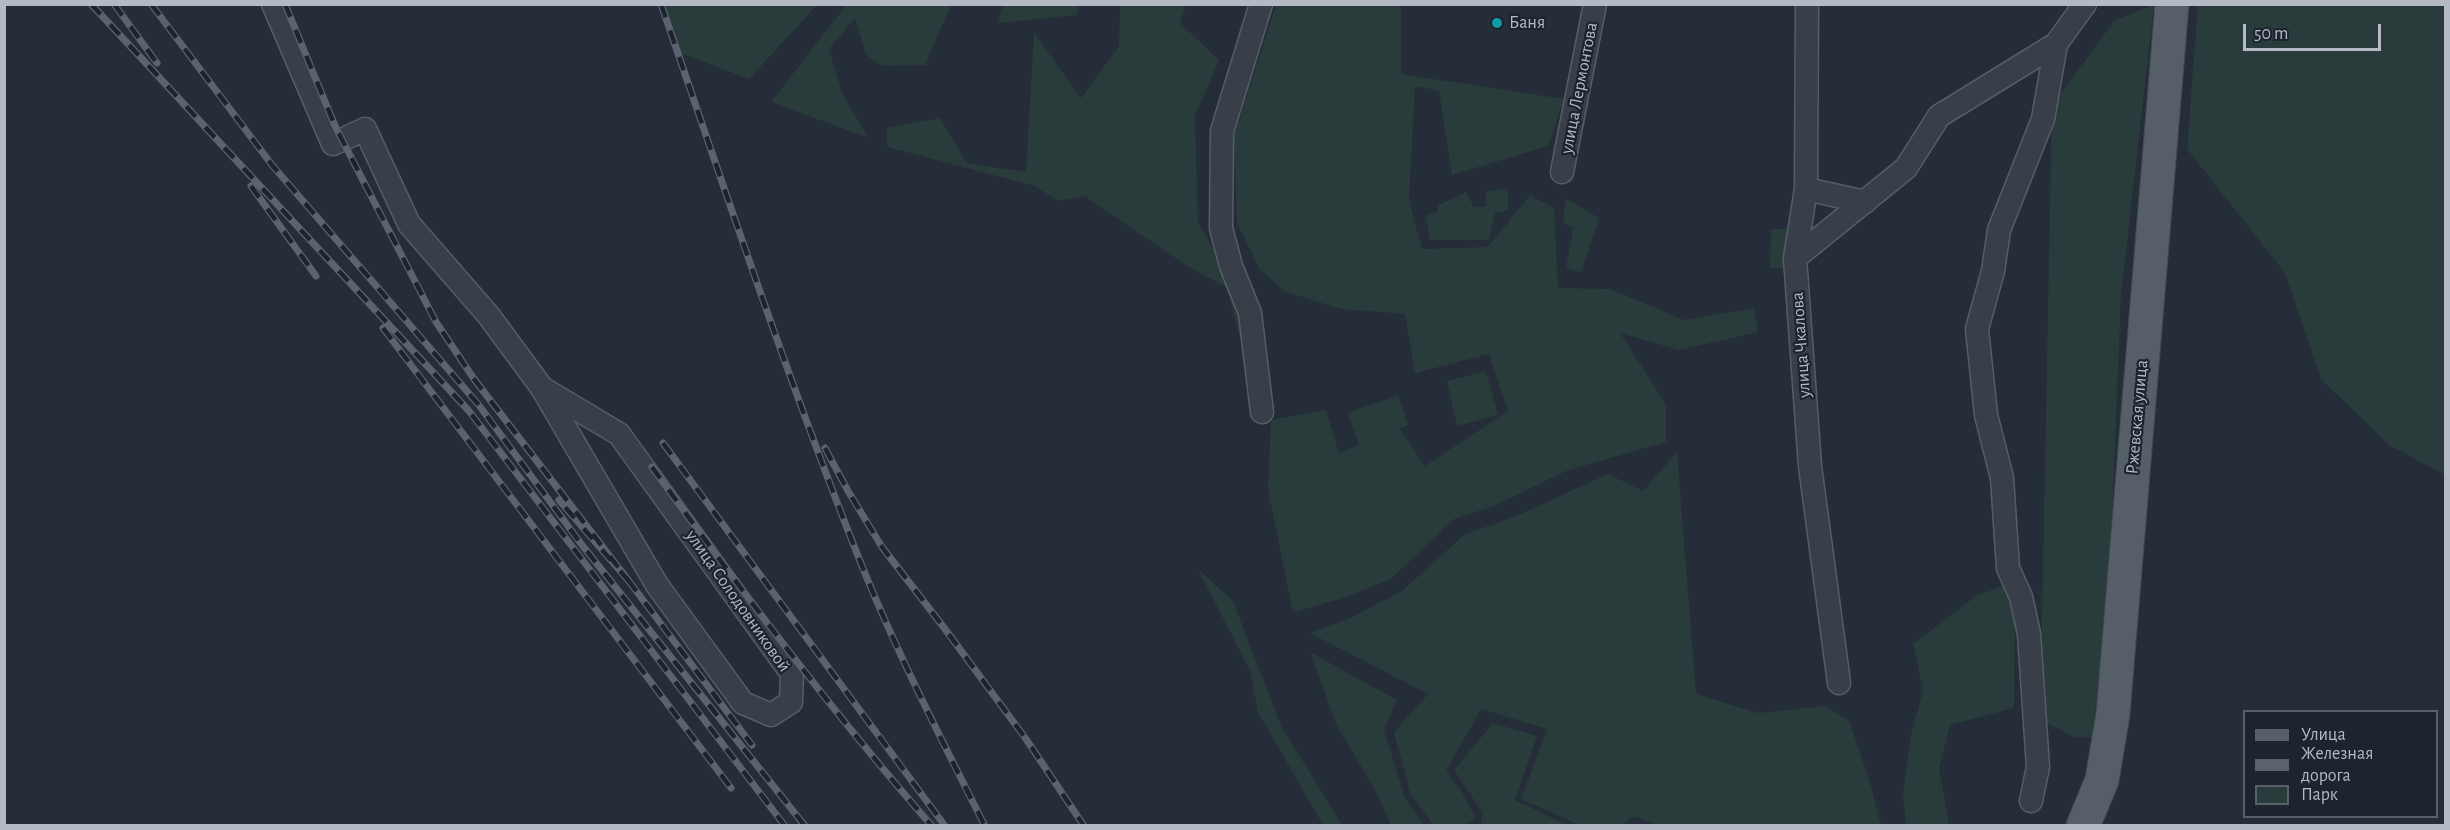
<!DOCTYPE html>
<html>
<head>
<meta charset="utf-8">
<style>
	body { margin:0 }
	#map { position:relative; width:2450px; height:830px; overflow:hidden; background:#242d38; font-family:"Alegreya Sans",sans-serif }
	canvas { display:block }
	.frame { position:absolute; inset:0; border:6px solid #b3bac4; pointer-events:none }
	.legend { position:absolute; left:2243px; top:710px; width:195px; height:108px; box-sizing:border-box; background:#1d242d; border:2px solid #596069; margin:0; padding:8px 10px; list-style:none; font-size:18px; color:#b3bac4 }
	.legend li { display:flex; align-items:center; gap:12px; height:30px }
	.legend b { width:30px; border:2px solid #596069 }
	.scale { position:absolute; left:2243px; top:24px; width:138px; height:27px; box-sizing:border-box; border:3px solid #b3bac4; border-top:0; padding-left:8px; font-size:18px; line-height:21px; white-space:nowrap; color:#b3bac4; -webkit-text-stroke:4px #1d242d; paint-order:stroke }
</style>
</head>
<body>
<div id="map">
<canvas width="2450" height="830"></canvas>
<div class="frame"></div>
<ul class="legend">
<li><b style="height:8px;background:#565e68"></b>Улица</li>
<li><b style="height:8px;background:#5a636f"></b>Железная дорога</li>
<li><b style="height:16px;background:#293b3b"></b>Парк</li>
</ul>
<div class="scale">50 m</div>
</div>
<script>
const context = document.querySelector('canvas').getContext('2d');
context.lineJoin = 'round';
function paint(path, color) { context.fillStyle = color; context.fill(path, 'evenodd'); }
function strokePath(path, color, width, dash) { context.strokeStyle = color; context.lineWidth = width; context.lineCap = dash ? 'butt' : 'round'; context.setLineDash(dash || []); context.stroke(path); }
function label(font, color, halo, rows, align = 'center') {
  context.font = font + ' "Alegreya Sans",sans-serif'; context.lineWidth = 4.5; context.setLineDash([]); context.textBaseline = 'middle'; context.strokeStyle = halo; context.fillStyle = color; for (const [text, x, y, turn = 0] of rows) {
    context.save(); context.translate(x, y); context.rotate((+turn || 0) * Math.PI / 180); context.textAlign = isNaN(turn) ? turn : align; if (halo) context.strokeText(text, 0, 0); context.fillText(text, 0, 0); context.restore();
  }
}
const green = new Path2D(`
	M847 4 951 5 925 65 883 66 866 55 855 18 829 49 843 96 869 138 771 102Z
	M665 5V4L817 5 749 79 680 53Z
	M1003 5V4L1078 5 1077 15 998 23Z
	M1120 5H1186L1180 23 1219 60 1195 116 1198 222 1235 289 1253 389 1227 288 1187 266 1084 196 1058 201 1035 186 887 147V128L940 118 967 163 1026 172 1034 33 1081 98 1119 46Z
	M1276 5H1401V74L1564 99 1548 146 1452 175 1439 91 1415 86 1409 200 1422 249 1488 247 1530 195 1554 208 1558 288 1610 289 1684 320 1754 308 1758 332 1679 350 1620 333 1666 404V442L1566 471 1494 506 1454 519 1391 579 1340 599 1293 612 1268 490 1271 420 1326 410 1339 453 1359 445 1348 413 1398 395 1408 425 1400 429 1425 466 1508 411 1489 354 1415 373 1405 314 1341 309 1286 292 1260 270 1237 223 1234 135Z
	M2154 5 2121 296 2109 590 2092 738 2074 737 2040 719 2052 105 2115 20Z
	M2198 5H2445V475L2389 445 2321 379 2285 273 2187 149Z
	M1508 189V210L1495 213 1489 240H1430L1425 216 1438 211 1437 206 1466 192 1474 207H1485L1486 191Z
	M1566 198 1599 218 1581 272 1566 268 1573 228 1563 222Z
	M1771 229H1789L1788 268H1770Z
	M1486 371 1498 415 1457 426 1447 381Z
	M1677 452 1696 694 1758 713 1826 706 1849 721 1870 782 1881 825 1660 826 1634 816 1623 825H1588L1575 823 1521 799 1547 729 1481 709 1446 771 1462 792 1476 819 1463 825H1433L1410 793 1394 732 1428 694 1310 633 1348 619 1402 591 1465 534 1512 518 1608 474 1643 491Z
	M1198 569 1233 601 1281 726 1342 825H1323L1258 712 1250 671Z
	M2005 585 2015 618 2014 708 1950 725 1939 768 1949 825 1906 826 1903 795 1911 736 1923 690 1913 644 1976 596Z
	M1310 652 1397 700 1384 730 1405 798 1424 825H1391L1374 788 1337 726Z
	M1493 723 1537 736 1515 800 1567 825H1481L1482 812 1454 770Z`);
const minor = new Path2D(`
	M273 4 333 144 365 129 409 224 489 316 542 388 657 585 743 703 771 715 791 702 792 674 619 434 542 388
	M1261 4 1222 131 1221 228 1231 266 1250 313 1262 412
	M1807 4 1806 189 1795 258 1810 466 1839 683
	M1562 172 1595 4
	M1806 189 1865 202
	M1795 258 1906 168 1939 116 2056 44
	M2031 801 2038 767 2029 634 2021 597 2008 568 2002 478 1986 415 1977 329 1993 271 1999 230 2043 119 2056 44 2085 4`);
const primary = new Path2D(`
	M2083 826 2102 780 2113 714 2172 4`);
const rail = new Path2D(`
	M91 4 469 411 785 826
	M114 4 157 63
	M151 4 272 165 478 404 582 545 805 826
	M285 4 335 126 436 322 474 379 628 580 559 500
	M661 4C724 187 785 371 856 551 893 645 939 735 985 826
	M251 186 316 276
	M383 328 731 788
	M663 443 945 826
	M825 448 848 491 882 547 945 629 1026 739 1084 826
	M652 467C741 590 832 712 932 826
	M628 580 752 745`);
const markers = [
	[1497,23,6,"#0f9aa8"]
];
const poiNames = [
	["Баня",1509,23]
];
const streetNames = [
	["улица Лермонтова",1579,88,-79],
	["улица Чкалова",1801,345,-94],
	["Ржевская улица",2137,417,-85],
	["улица Солодовниковой",738,601,55]
];
paint(green, '#293b3b');
strokePath(minor, '#565d66', 25);
strokePath(primary, '#414851', 35);
strokePath(minor, '#383f48', 22);
strokePath(primary, '#565e68', 33);
strokePath(rail, '#5a636f', 7);
strokePath(rail, '#1d242d', 4.5, [14]);
for (const [x, y, r, color] of markers) { const dot = new Path2D(); dot.arc(x, y, r, 0, 2 * Math.PI); context.fillStyle = color; context.fill(dot); strokePath(dot, '#1d242d', 2); }
label('18px', '#b3bac4', '#1d242d', poiNames, 'left');
label('18px', '#b3bac4', '#1d242d', streetNames);
</script>
</body>
</html>
